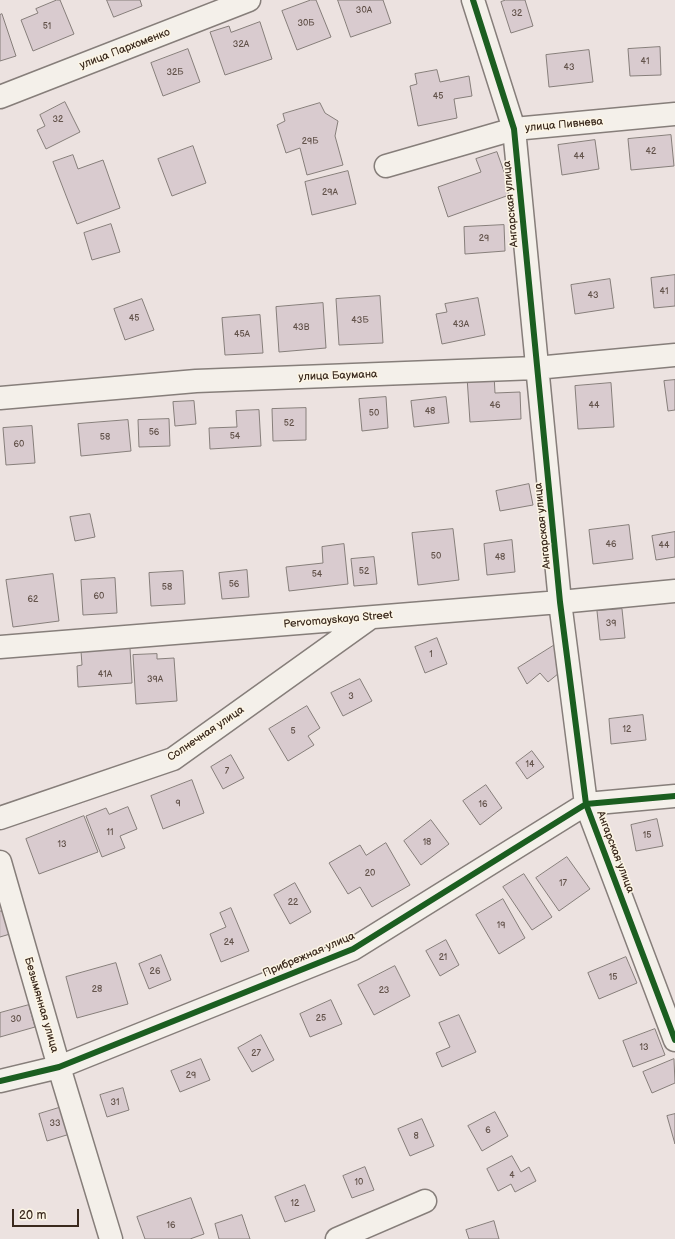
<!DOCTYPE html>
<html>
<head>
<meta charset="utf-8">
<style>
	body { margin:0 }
	#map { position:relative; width:675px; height:1239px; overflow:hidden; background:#ece2e0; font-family:"Balsamiq Sans",sans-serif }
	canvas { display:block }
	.scale { position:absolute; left:12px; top:1209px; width:67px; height:18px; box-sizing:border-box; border:2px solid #3b2a1e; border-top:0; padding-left:5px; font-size:12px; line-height:14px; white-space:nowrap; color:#3b2a1e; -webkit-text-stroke:3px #fcf5e5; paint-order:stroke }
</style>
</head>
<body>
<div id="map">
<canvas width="675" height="1239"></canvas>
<div class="scale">20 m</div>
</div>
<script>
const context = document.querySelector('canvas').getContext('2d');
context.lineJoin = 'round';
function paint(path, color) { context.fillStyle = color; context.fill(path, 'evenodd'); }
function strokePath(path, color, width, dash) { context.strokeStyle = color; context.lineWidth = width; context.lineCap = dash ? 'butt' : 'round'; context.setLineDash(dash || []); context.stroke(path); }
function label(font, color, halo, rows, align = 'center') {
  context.font = font + ' "Balsamiq Sans",sans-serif'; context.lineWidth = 3; context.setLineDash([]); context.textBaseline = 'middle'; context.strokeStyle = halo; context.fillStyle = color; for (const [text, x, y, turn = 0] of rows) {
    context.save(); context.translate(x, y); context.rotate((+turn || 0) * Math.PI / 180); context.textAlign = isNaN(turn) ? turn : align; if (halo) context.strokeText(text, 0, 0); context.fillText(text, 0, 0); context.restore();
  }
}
const building = new Path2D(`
	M57 0H60L74 34 33 51 21 20 38 13 36 9Z
	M107 0H140L142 6 114 17Z
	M311 0H316L331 37 297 50 282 11Z
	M338 0H383L391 23 351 37Z
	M506 0H525L533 26 511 33 501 2Z
	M2 14 16 56 0 61V15Z
	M260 22 272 59 225 75 210 32 229 26 231 32Z
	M660 47 661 75 630 76 628 49Z
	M188 49 200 82 163 96 151 63Z
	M589 50 593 82 549 87 546 55Z
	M437 70 440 82 469 76 472 96 454 99 457 118 418 126 410 86 417 84 415 74Z
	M65 102 80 132 46 149 37 130 45 126 40 115Z
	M320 103 325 113 338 121 335 136 343 165 307 175 300 148 286 153 277 125 285 121 283 114Z
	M671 135 674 166 631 170 628 139Z
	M595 140 599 169 562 175 558 145Z
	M193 146 206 183 172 196 158 159Z
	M497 152 512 194 448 217 438 187 481 172 476 159Z
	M73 155 78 169 103 160 120 208 77 224 53 162Z
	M348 171 356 204 312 215 305 182Z
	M111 224 120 252 92 260 84 233Z
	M504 225 505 251 465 254 464 227Z
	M675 275V306L654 308 651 278Z
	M610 279 614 308 575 314 571 285Z
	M380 296 383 343 339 345 336 299Z
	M478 298 485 335 442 344 436 314 447 312 445 304Z
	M142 299 154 330 125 340 114 309Z
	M323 303 326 348 279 352 276 307Z
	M260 315 263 353 225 355 222 318Z
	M494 375 495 393 520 392 521 419 470 422 467 377Z
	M675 380V410L668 411 664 381Z
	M611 383 614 427 578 429 575 386Z
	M386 397 388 428 362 431 359 399Z
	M446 397 449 423 414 427 411 401Z
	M194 401 196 424 175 426 173 402Z
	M306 408V440L273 441 272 409Z
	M259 410 261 446 210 449 209 428 237 427 236 411Z
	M169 419 170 446 139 447 138 420Z
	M128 420 131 451 81 456 78 424Z
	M32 426 35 463 6 465 3 428Z
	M529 484 533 505 500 511 496 491Z
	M90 514 95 537 75 541 70 517Z
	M629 525 633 559 593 564 589 530Z
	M453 529 459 580 418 585 412 533Z
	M675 532V557L656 560 652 536Z
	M512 540 515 572 487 575 484 544Z
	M344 544 348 584 289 591 286 567 323 563 322 547Z
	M374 557 377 584 354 586 351 559Z
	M247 570 249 597 222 599 219 573Z
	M183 571 185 604 151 606 149 573Z
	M53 574 59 621 13 627 6 580Z
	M115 578 117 613 83 615 81 580Z
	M622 609 625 638 600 640 597 611Z
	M437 638 447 664 425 673 415 647Z
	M561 641 564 669 548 682 540 673 527 684 518 668Z
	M130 648 132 683 78 687 77 666 82 665 81 651Z
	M157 654V659L174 658 177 701 136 704 133 655Z
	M360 679 372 701 343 716 331 693Z
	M307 706 320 728 308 736 314 745 288 761 269 729Z
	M643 715 646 740 611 744 609 719Z
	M532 751 544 767 527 779 516 763Z
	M231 755 244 778 223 789 211 767Z
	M192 780 204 813 163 829 151 796Z
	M486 785 502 808 480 825 463 801Z
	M128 807 137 829 120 836 125 848 102 857 86 816 106 808 109 814Z
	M84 816 98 852 39 874 26 839Z
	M657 819 663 846 636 851 631 825Z
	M431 820 449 844 421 865 404 841Z
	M386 843 410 885 372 907 360 887 348 894 329 863 360 845 366 855Z
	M567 857 590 889 559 911 536 878Z
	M524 874 552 917 532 930 503 887Z
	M295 883 311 912 290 924 274 895Z
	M503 899 525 938 499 954 476 915Z
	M231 908 249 951 221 962 210 934 226 927 220 913Z
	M0 911H2L10 934 0 937Z
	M446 940 459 965 440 976 426 951Z
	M161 955 171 980 149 989 139 964Z
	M626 957 637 983 599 999 588 973Z
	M116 963 128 1004 77 1018 66 977Z
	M395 966 410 996 374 1015 358 985Z
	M331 1000 342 1024 310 1037 300 1014Z
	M29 1005 35 1027 0 1037V1013Z
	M459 1015 476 1052 442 1067 436 1053 450 1047 439 1023Z
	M655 1029 665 1055 633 1067 623 1041Z
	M261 1035 274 1060 252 1072 238 1048Z
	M201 1059 210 1080 180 1092 171 1071Z
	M674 1059 675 1083 652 1093 643 1072Z
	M123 1088 129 1110 107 1117 100 1095Z
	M62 1107 70 1134 47 1141 39 1114Z
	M495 1112 508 1136 482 1151 468 1126Z
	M675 1114V1144L667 1116Z
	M422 1119 434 1146 410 1156 398 1129Z
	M512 1156 521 1172 529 1167 536 1181 515 1192 511 1184 498 1191 487 1169Z
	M365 1167 374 1190 352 1198 343 1176Z
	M305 1185 315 1211 285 1222 275 1197Z
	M191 1198 204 1234 190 1239H145L137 1217Z
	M242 1215 250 1239H219L215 1224Z
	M494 1221 499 1239H469L466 1230Z`);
const minor = new Path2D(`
	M473 0 514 129 560 602 586 804 675 1040
	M0 97 249 0
	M386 166 514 129 675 114
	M0 398 196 381 536 368 675 355
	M0 647 560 602 675 591
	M0 818 173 759 370 618
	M0 862 59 1067 111 1239
	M0 1081 59 1067 353 949 586 804 675 796
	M337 1239 425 1201`);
const cycleway = new Path2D(`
	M473 0 514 129 560 602 586 804 675 1040
	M0 1081 59 1067 353 949 586 804 675 796`);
const numberNames = [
	["30А",364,11],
	["32",517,14],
	["30Б",306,24],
	["51",47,27],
	["32А",241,45],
	["41",645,62],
	["43",569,68],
	["32Б",175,73],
	["45",438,97],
	["32",58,120],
	["29Б",310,142],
	["42",651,152],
	["44",579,157],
	["29А",330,193],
	["29",484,239],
	["41",664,292],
	["43",593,296],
	["45",134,319],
	["43Б",360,321],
	["43А",461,325],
	["43В",301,328],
	["45А",242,335],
	["46",495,406],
	["44",594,406],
	["48",430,412],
	["50",374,414],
	["52",289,424],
	["56",154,433],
	["54",235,437],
	["58",105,438],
	["60",19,445],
	["46",611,545],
	["44",664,546],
	["50",436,557],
	["48",500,558],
	["52",364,572],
	["54",317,575],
	["56",234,585],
	["58",167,588],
	["60",99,597],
	["62",33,600],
	["39",611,624],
	["1",431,655],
	["41А",105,675],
	["39А",155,680],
	["3",351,697],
	["12",627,730],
	["5",293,732],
	["14",530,765],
	["7",227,772],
	["9",178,804],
	["16",483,805],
	["11",110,833],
	["15",647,836],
	["18",427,843],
	["13",62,845],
	["20",370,874],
	["17",563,884],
	["22",293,903],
	["19",501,926],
	["24",229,943],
	["21",443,958],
	["26",155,972],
	["15",613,978],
	["28",97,990],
	["23",384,991],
	["25",321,1019],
	["30",16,1020],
	["13",644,1048],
	["27",256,1054],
	["29",191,1076],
	["31",115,1103],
	["33",55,1124],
	["6",488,1131],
	["8",416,1137],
	["4",512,1176],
	["10",359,1183],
	["12",295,1204],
	["16",171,1226]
];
const streetNames = [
	["улица Пархоменко",125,49,-21],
	["улица Пивнева",564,125,-5],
	["Ангарская улица",511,204,-95],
	["улица Баумана",338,376,-2],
	["Ангарская улица",543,526,-96],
	["Pervomayskaya Street",338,620,-5],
	["Солнечная улица",206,734,-34],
	["Ангарская улица",615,852,69],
	["Прибрежная улица",309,955,-23],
	["Безымянная улица",41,1005,74]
];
paint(building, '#d9cbcf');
strokePath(building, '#867e7a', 1);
strokePath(minor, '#867e7a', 25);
strokePath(minor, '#f4f0ea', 22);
strokePath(cycleway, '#1b5e20', 6);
label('9px', '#62524a', null, numberNames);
label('11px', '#3b2a1e', '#fcf5e5', streetNames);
</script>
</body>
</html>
